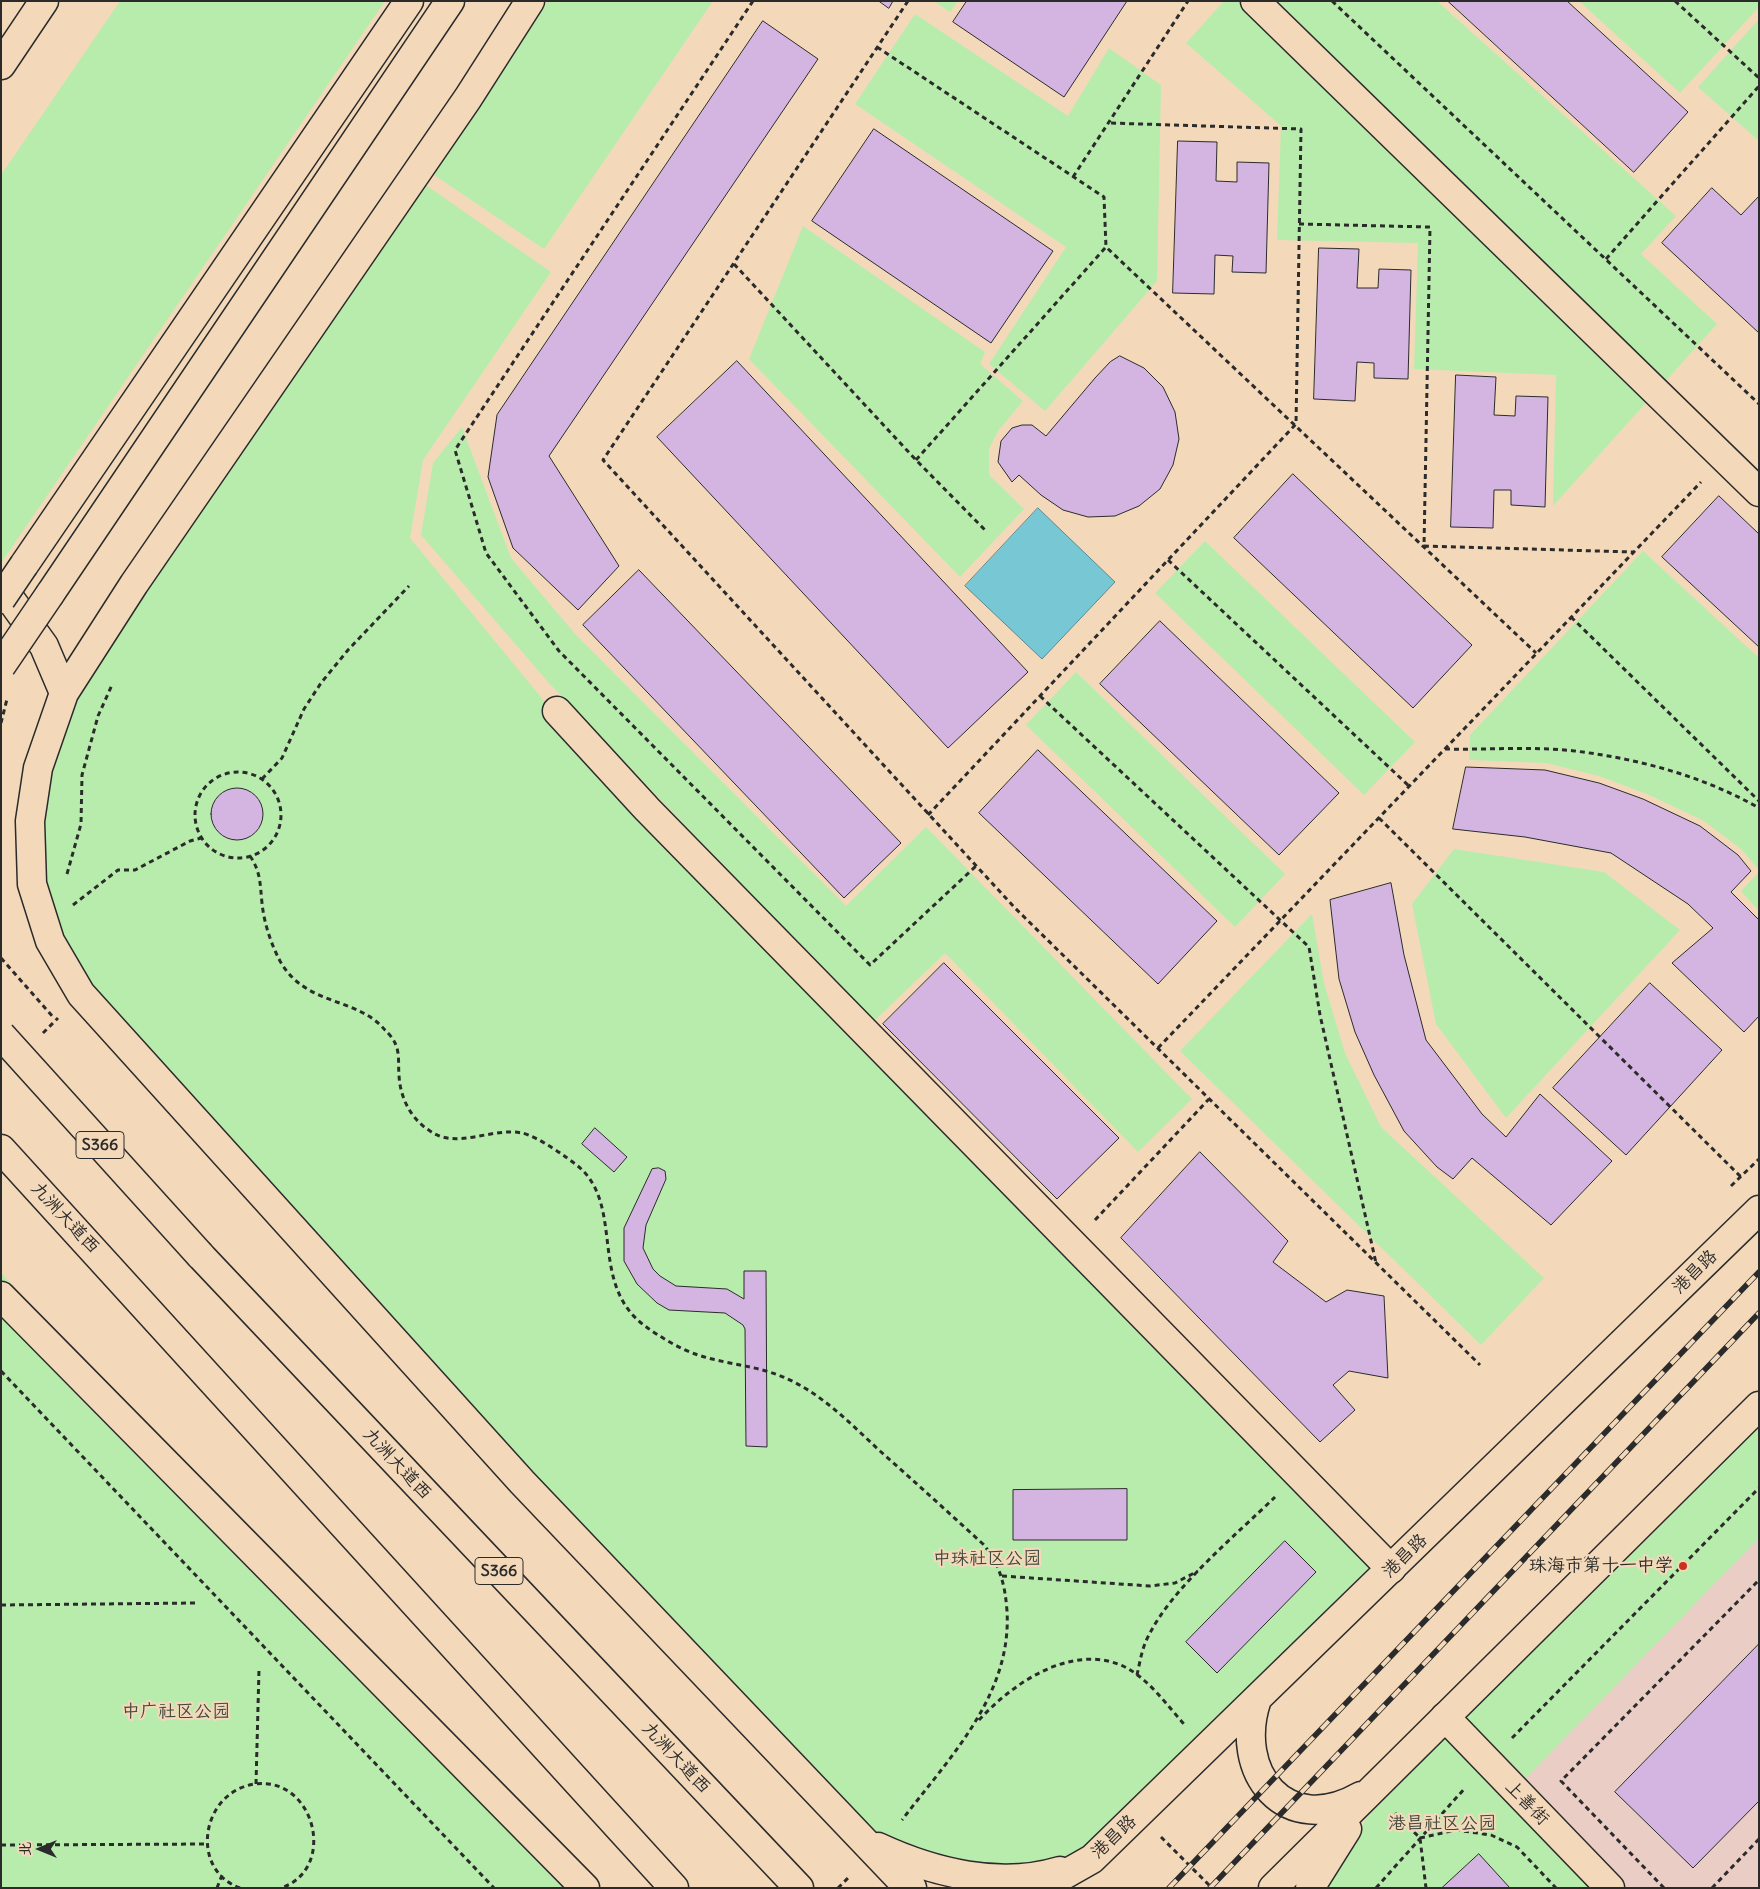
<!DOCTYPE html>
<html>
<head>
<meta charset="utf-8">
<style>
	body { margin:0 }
	#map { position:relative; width:1760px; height:1889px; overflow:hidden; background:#f3d9ba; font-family:Delius,"LXGW WenKai TC",sans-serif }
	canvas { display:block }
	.frame { position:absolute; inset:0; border:2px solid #2b2b2b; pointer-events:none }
	.north { position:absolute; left:15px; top:1824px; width:50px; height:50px; -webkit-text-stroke:4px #f3d9ba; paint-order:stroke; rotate:270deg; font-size:14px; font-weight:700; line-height:20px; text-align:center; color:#2b2b2b }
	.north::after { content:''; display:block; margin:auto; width:18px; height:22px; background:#2b2b2b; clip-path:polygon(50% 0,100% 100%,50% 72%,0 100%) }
</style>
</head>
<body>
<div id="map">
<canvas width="1760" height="1889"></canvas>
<div class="frame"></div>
<div class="north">北</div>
</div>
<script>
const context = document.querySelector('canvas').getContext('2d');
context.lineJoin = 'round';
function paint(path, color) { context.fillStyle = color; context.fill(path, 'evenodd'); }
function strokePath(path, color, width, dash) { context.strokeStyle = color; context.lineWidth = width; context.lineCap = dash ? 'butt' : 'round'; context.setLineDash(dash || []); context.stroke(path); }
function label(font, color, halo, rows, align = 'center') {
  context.font = font + ' Delius,"LXGW WenKai TC",sans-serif'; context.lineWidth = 4.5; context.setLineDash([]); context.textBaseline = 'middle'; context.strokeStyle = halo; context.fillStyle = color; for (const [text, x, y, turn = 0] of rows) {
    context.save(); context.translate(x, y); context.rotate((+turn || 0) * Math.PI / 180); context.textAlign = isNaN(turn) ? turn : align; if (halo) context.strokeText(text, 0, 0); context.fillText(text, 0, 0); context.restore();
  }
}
const built = new Path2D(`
	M1759 1415V1888H1619L1457 1717Z`);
const green = new Path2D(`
	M120 1H385L1 563V175Z
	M548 1H713L544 249 434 175Z
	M934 1H958L950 12Z
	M1224 1H1437L1676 216 1641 254 1717 324 1553 506 1556 375 1414 369 1418 243 1277 240 1281 126 1186 43Z
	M1579 1H1759V7L1680 93Z
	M915 14 1068 116 1109 48 1161 85 1157 281 1045 411 989 364 1066 247 855 104Z
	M1759 19V141L1698 87Z
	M417 179 551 272 423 460 410 538 554 713 1382 1568 1090 1855 1000 1875 867 1837 84 993 52 939 32 822 66 694Z
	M803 226 985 352 980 364 1023 401 998 431 989 449V475L1024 509 960 577 749 359Z
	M462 427 511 558 576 635 846 906 926 827 1192 1099 1138 1152 945 953 873 1022 549 683 421 535 433 463Z
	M1205 541 1415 742 1364 795 1155 593Z
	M1643 551 1759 658V870L1741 849 1704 821 1647 794 1599 776 1546 763 1469 760 1470 735Z
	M1076 672 1285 874 1235 927 1026 725Z
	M1454 849 1604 872 1680 930 1506 1118 1436 1024 1412 904Z
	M1759 872V911L1741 891Z
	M1312 914 1324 983 1345 1053 1381 1127 1544 1278 1481 1345 1180 1051Z
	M1 1273 585 1888H1Z
	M1759 1424V1538L1526 1778 1466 1717Z
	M1442 1731 1591 1888H1323L1381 1795Z`);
const water = new Path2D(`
	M1038 508 1115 582 1042 659 965 586Z`);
const building = new Path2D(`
	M879 1H893L889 8Z
	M967 1H1127L1064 97 953 22Z
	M1448 1H1567L1688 112 1634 172Z
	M763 21 818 59 549 456 619 566 578 610 513 548 488 477 497 415Z
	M874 129 1053 251 991 343 812 221Z
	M1178 141 1217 142 1216 181 1237 182V162L1269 163 1266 273 1232 272 1233 256 1215 255 1214 294 1173 293Z
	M1712 188 1741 215 1759 196V333L1662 243Z
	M1319 248 1359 249 1357 288H1378L1379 269 1411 270 1408 379 1374 378V363L1357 362 1355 401 1314 399Z
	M1120 356 1144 368 1163 387 1175 412 1179 439 1173 465 1160 489 1139 506 1115 516 1088 517 1063 510 1041 495 1019 475 1012 482 998 462 1001 441 1012 428 1022 425H1032L1046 436 1095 378 1110 362Z
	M737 361 1028 672 948 748 657 437Z
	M1456 375 1496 377 1494 415 1515 416 1516 396 1548 397 1545 507 1511 505V490H1494L1493 528 1451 527Z
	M1293 474 1472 645 1413 708 1234 538Z
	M1719 496 1759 534V647L1662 557Z
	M639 570 901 843 844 898 583 625Z
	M1160 621 1339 793 1279 855 1100 684Z
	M1038 750 1217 921 1158 984 979 813Z
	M1466 767 1545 770 1599 783 1643 799 1700 826 1738 855 1751 871 1731 892 1759 920V1016L1744 1032 1672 963 1713 928 1688 904 1611 853 1525 837 1453 829Z
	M211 814a26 26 0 1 1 52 0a26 26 0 1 1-52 0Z
	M1391 883 1404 955 1426 1040 1482 1114 1506 1137 1540 1094 1612 1161 1551 1225 1472 1158 1453 1179 1437 1167 1404 1131 1374 1075 1355 1032 1339 979 1330 900Z
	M944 963 1119 1138 1057 1199 883 1024Z
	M1650 983 1722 1050 1626 1155 1553 1088Z
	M595 1128 627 1157 614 1172 582 1144Z
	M1200 1152 1288 1241 1273 1262 1326 1302 1347 1290 1384 1296 1388 1378 1349 1371 1333 1385 1355 1410 1320 1442 1121 1238Z
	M659 1168 665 1171 666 1179 646 1225 643 1248 653 1269 660 1276 676 1286 727 1289 744 1299V1271H766L767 1447 746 1446 745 1329 743 1325 725 1313 669 1310 657 1303 637 1284 624 1261V1228L652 1169Z
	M1127 1489V1540H1013V1490Z
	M1285 1541 1316 1572 1217 1673 1186 1642Z
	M1759 1644V1801L1693 1868 1615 1792Z
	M1479 1854 1510 1888H1442Z`);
const path = new Path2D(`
	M753 1 455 450 486 553 559 651 870 965 976 866
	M908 1 603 460 1015 908 1480 1365
	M1332 1 1759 404
	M1675 1 1759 78
	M877 47 1104 197 1106 247
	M1073 177 1188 1
	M1299 224 1430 227 1424 546 1633 552
	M1606 259 1759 86
	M734 264 916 460 986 531
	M916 460 1106 247 1536 653
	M1168 560 1409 786
	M1571 617 1759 801
	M1040 696 1309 947 1320 1015 1376 1263
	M1 723 7 699
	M1445 749C1488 750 1532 746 1575 751 1639 759 1703 776 1759 808
	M195 815a43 43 0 1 1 86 0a43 43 0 1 1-86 0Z
	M262 779 282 758 304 709 321 683 348 650 409 586
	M928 815 1296 424 1301 129 1109 123
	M1379 818 1741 1177
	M250 856C261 872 260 885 262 903 264 923 271 944 280 961 306 1007 356 996 385 1030 388 1033 393 1038 395 1043 400 1053 398 1065 399 1075 400 1098 411 1119 430 1131 457 1150 491 1127 522 1133 537 1136 567 1157 579 1167 625 1207 588 1284 645 1326 660 1337 680 1349 698 1355 732 1366 761 1365 794 1382 827 1399 853 1426 880 1451 915 1482 949 1513 983 1544 1000 1565 1005 1584 1007 1611 1012 1695 949 1758 902 1820
	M67 874 81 824 82 775 98 716 112 685
	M73 905 118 870H135L190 841 201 838
	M1 958 54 1018
	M43 1033 58 1018
	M1158 1048 1701 482
	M1731 1186 1759 1159
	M1095 1220 1209 1099
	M1 1371 494 1888
	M1002 1576 1150 1586 1175 1583 1198 1571
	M1 1605 196 1603
	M1137 1675C1140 1662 1142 1647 1149 1635 1172 1588 1237 1534 1275 1497
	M979 1720C1013 1683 1071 1643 1123 1666 1148 1678 1166 1704 1184 1724
	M1512 1738 1759 1488
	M256 1784 259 1669
	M1395 1813 1420 1838 1426 1888
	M1161 1837 1212 1888
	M1420 1838 1456 1830 1491 1835 1517 1847 1556 1888
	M1 1845 207 1844
	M217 1888 222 1875
	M240 1888C188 1869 202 1791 255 1784 315 1776 338 1869 281 1888
	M838 1888 850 1876
	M1376 1888 1465 1788
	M1664 1888 1561 1781 1759 1580
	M1712 1888 1759 1839`);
const minor = new Path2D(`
	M1255 1 1759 492
	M557 711 647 809 1391 1569
	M1445 1717 1610 1888`);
const major = new Path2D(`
	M530 1 468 98 134 584 64 693 38 768 30 821 32 884 50 941 81 994 522 1482 903 1882 912 1888
	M1 586 44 646 64 693
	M1 1149 674 1888
	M200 1255 799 1888
	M1 1296 585 1888
	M1257 1699C1232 1773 1286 1839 1361 1796
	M878 1847C934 1873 1000 1889 1060 1871
	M1041 1888 1092 1859 1759 1210
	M1273 1888 1759 1406
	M1310 1888 1347 1829`);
const highway = new Path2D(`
	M1 65 44 1
	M24 565 409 1
	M50 594 450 1`);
const rail = new Path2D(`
	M1169 1888 1759 1272
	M1210 1888 1759 1313`);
const majorBridge = new Path2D(`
	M1 1035 200 1255`);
const highwayBridge = new Path2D(`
	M1 599 24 565
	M1 666 50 594`);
const markers = [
	[1683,1566,5,"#c8321e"]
];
const shields = [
	[100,1145,48],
	[499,1571,48]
];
const shieldNames = [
	["S366",100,1145],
	["S366",499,1571]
];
const streetNames = [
	["九洲大道西",65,1218,47],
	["港昌路",1695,1272,-44],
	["九洲大道西",397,1464,47],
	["港昌路",1405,1556,-44],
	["九洲大道西",676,1758,47],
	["上善街",1527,1803,46],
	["港昌路",1114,1837,-43]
];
const parkNames = [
	["中珠社区公园",987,1559],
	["中广社区公园",176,1712],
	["港昌社区公园",1442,1824]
];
const poiNames = [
	["珠海市第十一中学",1673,1566]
];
paint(built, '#eacec6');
paint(green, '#b8ecad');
paint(water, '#78c7d4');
strokePath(water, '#598990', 1);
paint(building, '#d4b5e2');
strokePath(building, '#2b2b2b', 1);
strokePath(minor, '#2b2b2b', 31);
strokePath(major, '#2b2b2b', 31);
strokePath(highway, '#2b2b2b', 31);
strokePath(path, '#2b2b2b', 3, [5, 4]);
strokePath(minor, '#f3d9ba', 28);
strokePath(major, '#f3d9ba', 28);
strokePath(highway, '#f3d9ba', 28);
strokePath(rail, '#2b2b2b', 5.5);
strokePath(rail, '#f3d9ba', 4, [11]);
strokePath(majorBridge, '#2b2b2b', 31, []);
strokePath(highwayBridge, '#2b2b2b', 31, []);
strokePath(majorBridge, '#f3d9ba', 28);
strokePath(highwayBridge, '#f3d9ba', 28);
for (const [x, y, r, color] of markers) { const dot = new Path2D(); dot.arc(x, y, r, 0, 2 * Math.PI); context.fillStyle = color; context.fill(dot); strokePath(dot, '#f3d9ba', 2); }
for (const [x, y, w] of shields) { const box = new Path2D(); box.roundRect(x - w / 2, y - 13.5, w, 27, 4); context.fillStyle = '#f3d9ba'; context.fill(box); strokePath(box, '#2b2b2b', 1); }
label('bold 16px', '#2b2b2b', null, shieldNames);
label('18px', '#2b2b2b', '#f3d9ba', streetNames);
label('18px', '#40483e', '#f3d9ba', parkNames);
label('18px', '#2b2b2b', '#f3d9ba', poiNames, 'right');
</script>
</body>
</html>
